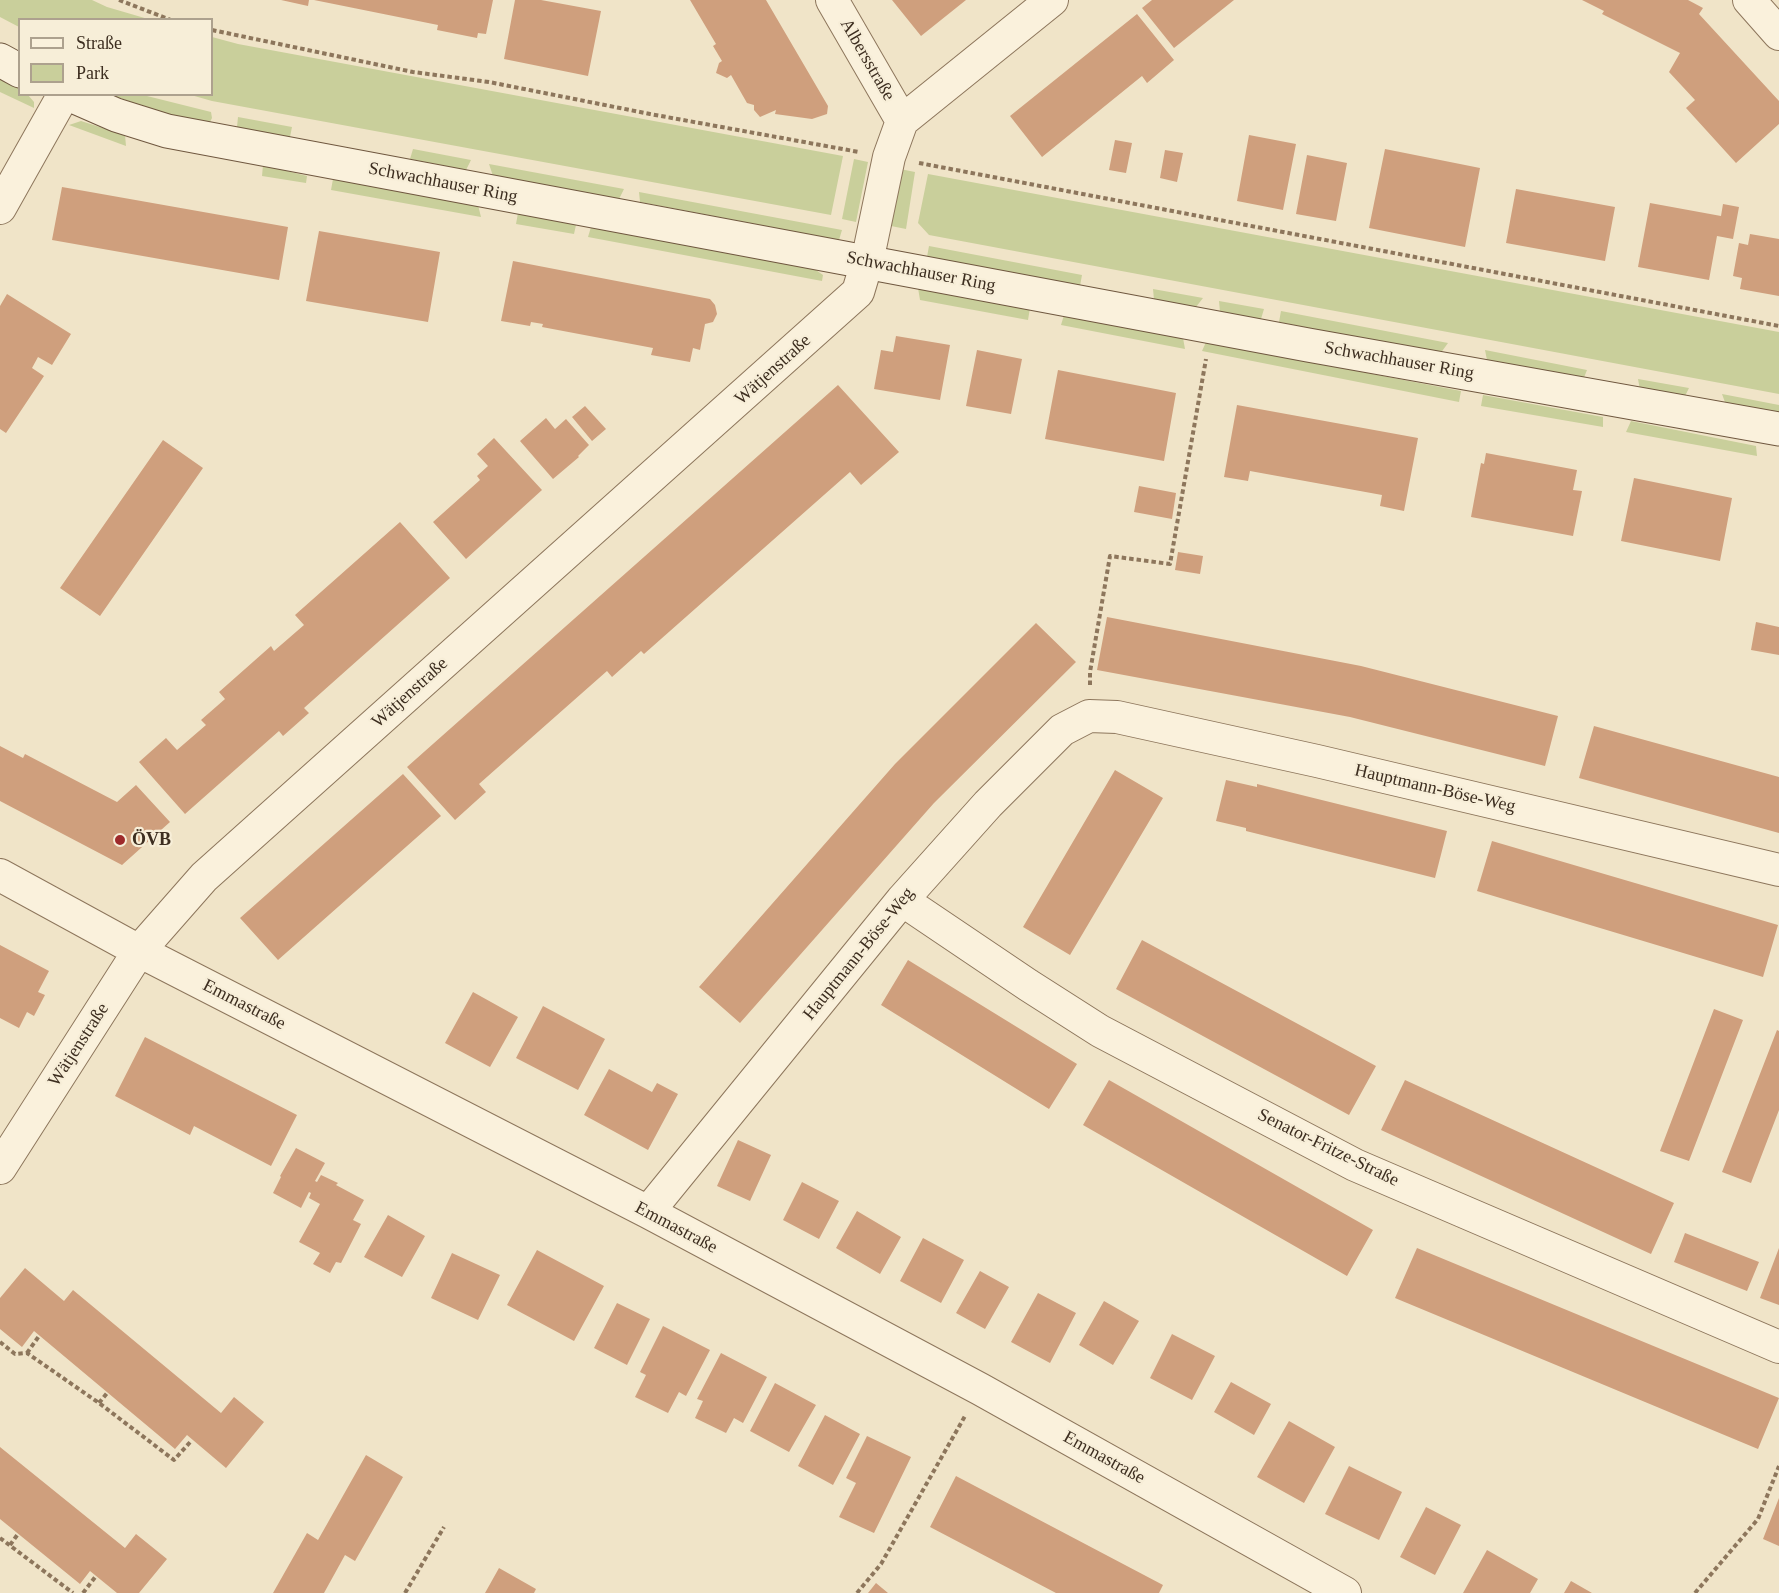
<!DOCTYPE html>
<html>
<head>
<meta charset="utf-8">
<style>
	body { margin:0 }
	#map { position:relative; width:1779px; height:1593px; overflow:hidden; background:#f0e4c8; font-family:Georgia,serif }
	canvas { display:block }
	.legend { position:absolute; left:18px; top:18px; width:195px; height:78px; box-sizing:border-box; background:#f7eed8; border:2px solid #ada18e; margin:0; padding:8px 10px; list-style:none; font-size:18px; color:#3d2e20 }
	.legend li { display:flex; align-items:center; gap:12px; height:30px }
	.legend b { width:30px; border:2px solid #ada18e }
</style>
</head>
<body>
<div id="map">
<canvas width="1779" height="1593"></canvas>
<ul class="legend">
<li><b style="height:8px;background:#faf1dc"></b>Straße</li>
<li><b style="height:16px;background:#c9cf9b"></b>Park</li>
</ul>
</div>
<script>
const context = document.querySelector('canvas').getContext('2d');
context.lineJoin = 'round';
function paint(path, color) { context.fillStyle = color; context.fill(path, 'evenodd'); }
function strokePath(path, color, width, dash) { context.strokeStyle = color; context.lineWidth = width; context.lineCap = dash ? 'butt' : 'round'; context.setLineDash(dash || []); context.stroke(path); }
function label(font, color, halo, rows, align = 'center') {
  context.font = font + ' Georgia,serif'; context.lineWidth = 4.5; context.setLineDash([]); context.textBaseline = 'middle'; context.strokeStyle = halo; context.fillStyle = color; for (const [text, x, y, turn = 0] of rows) {
    context.save(); context.translate(x, y); context.rotate((+turn || 0) * Math.PI / 180); context.textAlign = isNaN(turn) ? turn : align; if (halo) context.strokeText(text, 0, 0); context.fillText(text, 0, 0); context.restore();
  }
}
const green = new Path2D(`
	M0 0H92L107 7 148 19 20 20 19 27 0 17Z
	M212 37 238 44 843 156 831 215 212 101 191 95 212 94Z
	M0 78 19 88 20 94 28 95 34 102V108L0 92Z
	M112 95H143L211 112 212 118 210 122 161 113Z
	M238 117 292 127 290 137 237 127Z
	M81 121 125 135 126 146 69 125Z
	M413 149 471 160 466 170 410 159Z
	M854 159 868 162 856 222 842 219Z
	M489 164 624 189 619 199 493 176Z
	M263 165 307 176 306 183 262 176Z
	M900 169 915 172 906 229 891 226Z
	M928 174 1779 332V394L929 235 918 223Z
	M333 179 478 205 481 217 331 190Z
	M639 192 842 230 839 240 640 202Z
	M518 213 576 225 574 234 516 224Z
	M591 227 813 268 823 275 822 281 588 237Z
	M929 246 1082 275 1080 286 927 257Z
	M918 288 1030 308 1028 320 920 300Z
	M1153 289 1203 298 1196 307 1154 300Z
	M1219 301 1264 309 1261 319 1220 312Z
	M1281 311 1448 343 1440 354 1279 322Z
	M1064 315 1183 338 1185 349 1061 325Z
	M1206 342 1461 391 1459 402 1202 351Z
	M1485 350 1587 370 1583 380 1487 360Z
	M1638 379 1689 388 1684 398 1640 390Z
	M1722 394 1779 405V416L1726 405Z
	M1483 395 1603 417V427L1481 406Z
	M1631 421 1756 446 1757 456 1626 432Z`);
const building = new Path2D(`
	M281 0H309L308 6Z
	M314 0H493L486 34 478 33 477 38 437 30 438 25Z
	M515 0H541L601 11 588 76 504 59Z
	M690 0H766L828 106 827 114 812 119 775 114 776 110 760 117 754 110V105L747 103 731 75 727 78 716 73 719 63 722 61 713 46 716 44Z
	M892 0H966L921 36Z
	M1152 0H1234L1174 48 1142 8Z
	M1582 0H1688L1703 8 1699 14 1779 101V124L1736 163 1686 108 1695 100 1669 72 1680 53 1602 14 1604 11Z
	M1137 14 1174 60 1147 83 1142 76 1042 157 1010 116Z
	M1249 135 1296 144 1283 210 1237 201Z
	M1115 140 1132 143 1126 173 1109 170Z
	M1385 149 1480 168 1465 247 1369 228Z
	M1165 150 1183 153 1177 182 1160 178Z
	M1307 155 1347 163 1336 221 1296 214Z
	M62 187 288 227 279 280 52 240Z
	M1516 189 1615 207 1605 261 1506 243Z
	M1650 203 1721 216 1723 204 1739 207 1733 239 1717 236 1709 280 1638 267Z
	M319 231 440 252 428 322 306 301Z
	M1750 234 1779 239V296L1740 289 1742 278 1733 276 1739 243 1748 245Z
	M513 261 710 299 715 305 717 314 713 322 705 324 700 350 693 348 690 362 651 355 653 348 542 327 543 324 531 322 530 326 501 321Z
	M7 294 71 334 52 365 38 357 32 368 44 376 6 433 0 429V306Z
	M896 336 950 345 940 400 874 389 881 350 893 352Z
	M977 350 1022 359 1011 414 966 406Z
	M1058 370 1176 393 1164 461 1045 439Z
	M838 385 899 452 861 485 850 472 644 654 641 651 612 677 607 671 479 784 486 792 455 820 407 767Z
	M1237 405 1418 438 1404 511 1380 506 1382 495 1250 471 1248 481 1224 477Z
	M585 406 606 429 592 441 572 417Z
	M546 418 555 429 566 419 589 445 578 456 579 457 553 479 520 441Z
	M494 438 542 490 466 559 433 522 480 480 477 476 488 466 477 454Z
	M163 440 203 468 100 616 60 588Z
	M1486 453 1577 470 1573 490 1582 491 1573 536 1471 517 1481 463 1484 464Z
	M1634 478 1732 498 1720 561 1621 541Z
	M1139 486 1176 493 1172 519 1134 512Z
	M400 522 450 578 304 708 309 713 283 736 279 731 185 814 139 762 166 738 177 750 206 725 201 720 225 699 219 692 271 646 274 651 304 625 295 615Z
	M1178 552 1203 556 1200 574 1175 570Z
	M1107 617 1361 666 1558 716 1545 766 1350 717 1097 670Z
	M1756 622 1779 627V655L1751 650Z
	M1036 623 1076 662 934 803 740 1023 699 987 895 764Z
	M1594 726 1779 777V833L1579 778Z
	M0 746 23 758 25 754 117 802 136 785 170 822 122 865 0 801Z
	M1115 770 1163 798 1070 955 1023 927Z
	M403 774 441 816 278 960 240 918Z
	M1226 780 1257 787V784L1447 831 1435 878 1246 831V828L1216 821Z
	M1492 841 1778 925 1763 977 1477 891Z
	M1142 940 1376 1066 1349 1115 1116 989Z
	M0 945 49 971 38 992 45 995 34 1016 27 1012 19 1028 0 1018Z
	M908 960 1077 1064 1049 1109 881 1005Z
	M473 992 518 1017 490 1067 445 1043Z
	M543 1006 605 1039 578 1090 516 1058Z
	M1714 1009 1743 1020 1689 1161 1660 1151Z
	M1777 1030 1779 1031V1110L1751 1183 1722 1172Z
	M145 1037 297 1115 271 1166 194 1126 190 1135 115 1096Z
	M609 1069 652 1092 657 1083 678 1094 648 1150 584 1115Z
	M1109 1080 1373 1230 1347 1276 1083 1125Z
	M1405 1080 1674 1203 1651 1254 1381 1130Z
	M738 1140 771 1155 750 1201 717 1186Z
	M296 1148 325 1163 315 1181 317 1182 321 1175 338 1183 336 1185 364 1200 353 1220 361 1224 341 1263 336 1262 330 1273 313 1264 320 1253 299 1242 320 1204 309 1198 311 1193 309 1192 301 1208 273 1193 281 1177 280 1176Z
	M802 1182 839 1201 819 1239 783 1220Z
	M857 1211 901 1237 880 1274 836 1248Z
	M388 1215 425 1236 402 1277 364 1257Z
	M1685 1233 1759 1262 1747 1291 1674 1262Z
	M923 1238 964 1260 941 1303 900 1281Z
	M1417 1248 1779 1398 1758 1449 1395 1298Z
	M1779 1248V1305L1760 1298Z
	M537 1250 604 1286 574 1341 507 1305Z
	M452 1253 500 1275 478 1320 431 1298Z
	M25 1268 64 1301 73 1290 221 1413 234 1397 264 1422 226 1468 187 1435 175 1449 34 1331 22 1347 0 1329V1298Z
	M980 1271 1009 1287 985 1329 956 1313Z
	M1038 1293 1076 1313 1050 1363 1011 1342Z
	M1104 1301 1139 1321 1113 1365 1079 1345Z
	M617 1303 650 1319 627 1365 594 1348Z
	M663 1326 710 1350 686 1396 679 1392 668 1413 635 1397 646 1375 640 1372Z
	M1172 1334 1215 1356 1192 1400 1150 1378Z
	M721 1353 767 1377 743 1423 734 1418 726 1433 695 1418 703 1401 697 1399Z
	M1231 1382 1271 1404 1254 1435 1214 1412Z
	M775 1383 816 1405 789 1452 750 1431Z
	M825 1415 860 1434 833 1485 798 1466Z
	M1289 1421 1335 1447 1304 1503 1257 1477Z
	M867 1436 911 1457 874 1533 839 1517 856 1483 846 1478Z
	M0 1447 125 1548 136 1534 167 1559 139 1593H117L90 1571 80 1584 0 1519Z
	M366 1455 403 1477 355 1561 345 1555 324 1593H273L307 1533 318 1540Z
	M1349 1466 1402 1492 1379 1540 1325 1514Z
	M956 1476 1163 1585 1159 1593H1056L930 1527Z
	M1779 1498V1546L1763 1539Z
	M1426 1507 1461 1525 1435 1575 1400 1557Z
	M1487 1550 1538 1579 1530 1593H1463Z
	M499 1568 536 1589 534 1593H485Z
	M1571 1581 1592 1593H1564Z
	M876 1583 888 1593H868Z`);
const path = new Path2D(`
	M119 0 171 20
	M212 30 413 72 489 82 650 114 859 152
	M919 163 1779 326
	M1090 685V672L1110 556 1170 564 1206 359
	M0 1342 15 1354 27 1353 99 1403 174 1460 192 1440
	M27 1353 39 1336
	M99 1403 107 1393
	M0 1538 73 1593
	M10 1545 18 1534
	M83 1593 96 1576
	M405 1593 444 1527
	M857 1593 881 1564 965 1416
	M1695 1593 1758 1519 1779 1466`);
const street = new Path2D(`
	M832 0 902 121
	M1749 0 1779 34
	M0 208 64 94
	M0 875 139 951 648 1212 980 1389 1345 1593
	M902 900 1028 985 1100 1031 1355 1165 1779 1347
	M0 1168 139 951 204 877 858 292 867 262 889 157 902 121 1052 0
	M648 1212 902 900 988 804 1062 730 1089 716 1117 717 1317 761 1779 870`);
const secondary = new Path2D(`
	M0 60 20 71
	M68 94 116 115 167 131 1308 345 1779 429`);
const markers = [
	[120,840,6,"#9e2a2b"]
];
const streetNames = [
	["Albersstraße",867,60,60],
	["Schwachhauser Ring",443,183,11],
	["Schwachhauser Ring",921,272,11],
	["Schwachhauser Ring",1399,361,10],
	["Wätjenstraße",773,370,-42],
	["Wätjenstraße",410,693,-42],
	["Hauptmann-Böse-Weg",1435,789,13],
	["Hauptmann-Böse-Weg",859,954,-51],
	["Emmastraße",244,1005,27],
	["Wätjenstraße",79,1045,-57],
	["Senator-Fritze-Straße",1328,1148,26],
	["Emmastraße",676,1228,28],
	["Emmastraße",1104,1458,29]
];
const poiNames = [
	["ÖVB",132,840]
];
paint(green, '#c9cf9b');
paint(building, '#cf9f7d');
strokePath(street, '#8d765c', 34);
strokePath(secondary, '#6f573f', 35);
strokePath(path, '#8d765c', 4, [4.5, 3]);
strokePath(street, '#faf1dc', 32);
strokePath(secondary, '#faf1dc', 33);
for (const [x, y, r, color] of markers) { const dot = new Path2D(); dot.arc(x, y, r, 0, 2 * Math.PI); context.fillStyle = color; context.fill(dot); strokePath(dot, '#f7eed8', 2); }
label('18px', '#3d2e20', '#f7eed8', streetNames);
label('bold 18px', '#3d2e20', '#f7eed8', poiNames, 'left');
</script>
</body>
</html>
